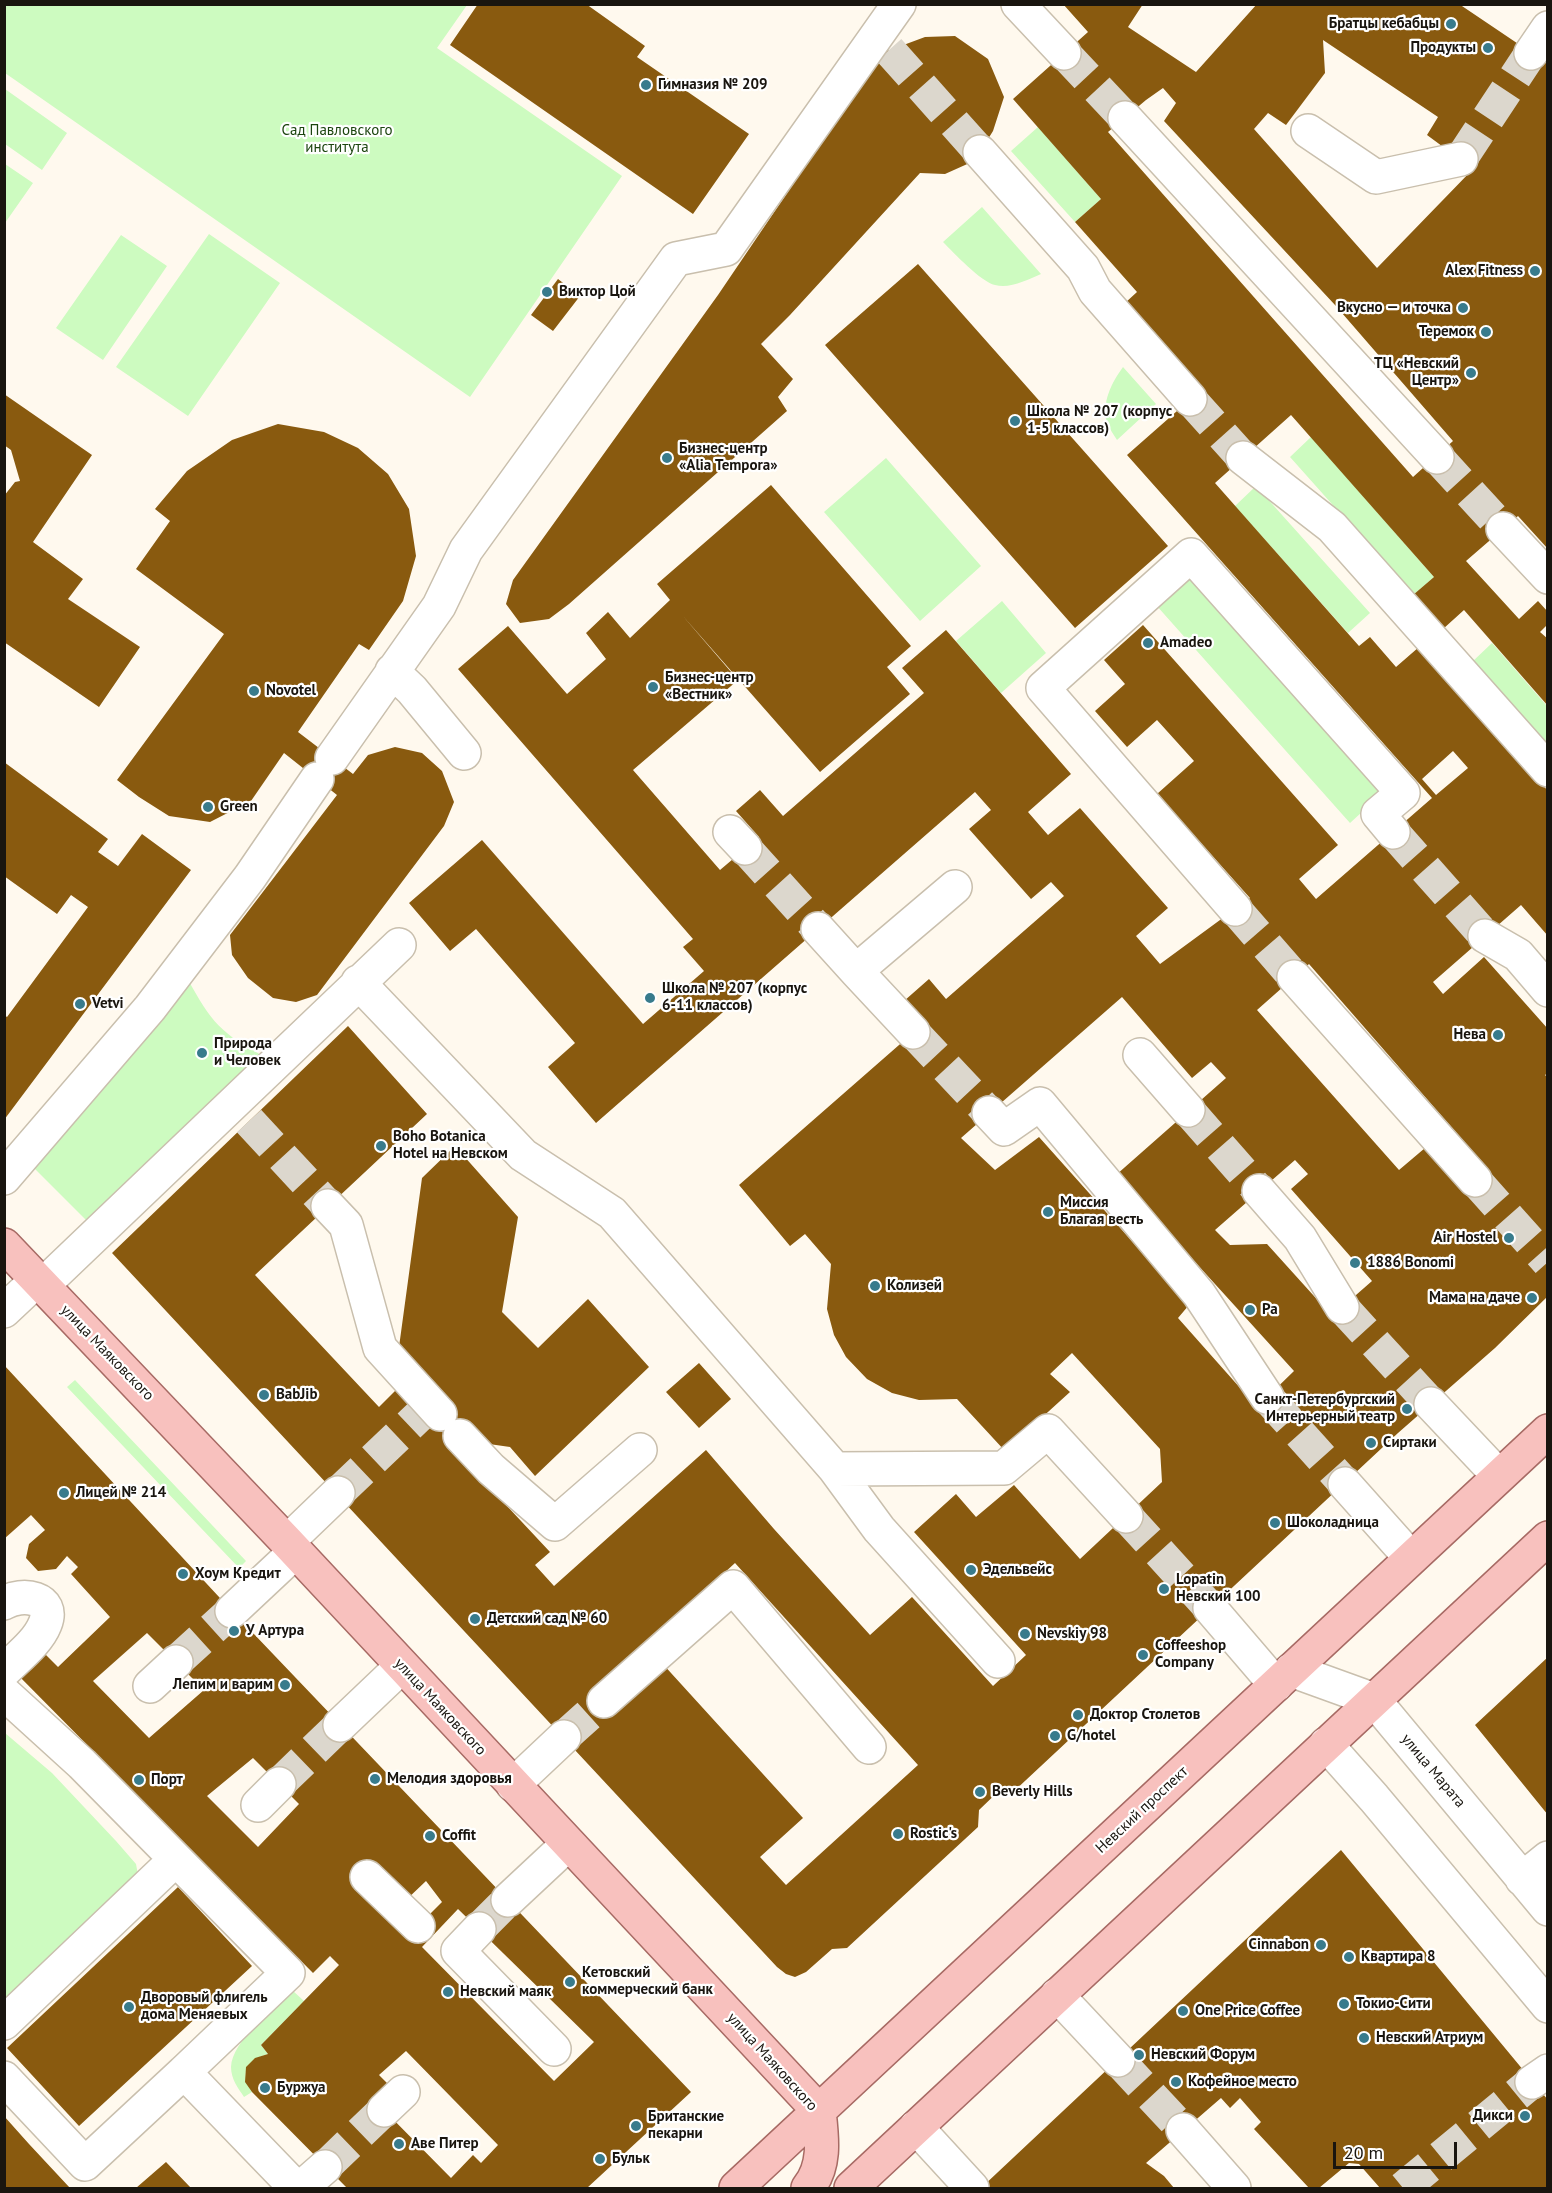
<!DOCTYPE html>
<html>
<head>
<meta charset="utf-8">
<style>
	body { margin:0 }
	#map { position:relative; width:1552px; height:2193px; overflow:hidden; background:#fff9ee; font-family:"PT Sans",sans-serif }
	canvas { display:block }
	.frame { position:absolute; inset:0; border:6px solid #19150f; pointer-events:none }
	.scale { position:absolute; left:1333px; top:2142px; width:124px; height:27px; box-sizing:border-box; border:3px solid #19150f; border-top:0; padding-left:8px; font-size:18px; line-height:21px; white-space:nowrap; color:#19150f; -webkit-text-stroke:4px #fff; paint-order:stroke }
</style>
</head>
<body>
<div id="map">
<canvas width="1552" height="2193"></canvas>
<div class="frame"></div>
<div class="scale">20 m</div>
</div>
<script>
const context = document.querySelector('canvas').getContext('2d');
context.lineJoin = 'round';
function paint(path, color) { context.fillStyle = color; context.fill(path, 'evenodd'); }
function strokePath(path, color, width, dash) { context.strokeStyle = color; context.lineWidth = width; context.lineCap = dash ? 'butt' : 'round'; context.setLineDash(dash || []); context.stroke(path); }
function label(font, color, halo, rows, align = 'center') {
  context.font = font + ' "PT Sans",sans-serif'; context.lineWidth = 4.5; context.setLineDash([]); context.textBaseline = 'middle'; context.strokeStyle = halo; context.fillStyle = color; for (const [text, x, y, turn = 0] of rows) {
    context.save(); context.translate(x, y); context.rotate((+turn || 0) * Math.PI / 180); context.textAlign = isNaN(turn) ? turn : align; if (halo) context.strokeText(text, 0, 0); context.fillText(text, 0, 0); context.restore();
  }
}
const green = new Path2D(`
	M5 4 467 5 437 48 622 176 470 397 5 73Z
	M5 89 67 133 42 170 5 144Z
	M1038 127 1101 199 1075 222 1011 151Z
	M5 164 33 183 5 223Z
	M982 207 1041 274C1027 280 1010 289 995 285 981 282 954 253 943 242Z
	M209 234 280 283 188 416 116 367Z
	M121 235 167 266 103 360 56 328Z
	M1123 367 1156 404 1117 440C1114 435 1109 428 1107 423 1101 403 1112 382 1123 367Z
	M1311 437 1434 577 1413 595 1290 457Z
	M886 458 981 566 920 621 824 512Z
	M1256 486 1370 613 1348 633 1235 506Z
	M1191 572 1386 790 1350 823 1156 605Z
	M1002 601 1046 653 1001 693 956 641Z
	M1492 643 1547 706V748L1472 662Z
	M187 978C212 1023 220 1033 267 1058L92 1226 30 1164Z
	M75 1380 246 1561 239 1568 67 1387Z
	M5 1733 52 1773 116 1841 136 1864 138 1875 5 2000Z
	M292 1990 304 2001 261 2045 268 2054C247 2060 239 2072 252 2092L244 2097C238 2088 231 2079 231 2067 232 2041 274 2008 292 1990Z`);
const building = new Path2D(`
	M478 4H586L645 46 637 57 749 134 693 214 450 45Z
	M1063 4H1143L1128 27 1196 72 1257 4H1459L1548 64V549L1518 516 1466 561 1519 619 1538 601 1548 612V624L1540 632 1548 639V706L1464 610 1443 629 1413 595 1434 577 1291 415 1215 483 1359 646 1370 637 1396 667 1419 647 1548 791V936L1521 905 1433 982 1443 994 1484 957 1548 1029V1073L1545 1075 1548 1078V1296L1495 1348 1398 1433 1011 1794 1004 1786 979 1810 978 1827 847 1948 832 1949 806 1972 795 1977 786 1974 777 1967 112 1253 348 1026 427 1114 255 1275 379 1407 397 1389 399 1347 422 1178 455 1146 518 1217 502 1312 538 1348 588 1299 649 1367 535 1476 510 1447 482 1443 449 1444 550 1552 535 1565 554 1586 706 1450 774 1529 870 1635 912 1597 993 1686 1026 1655 914 1532 956 1494 976 1517 1014 1485 1080 1559 1162 1482 1160 1449 1072 1353 1050 1374 1070 1392 1005 1451 957 1399 919 1400 892 1393 867 1379 846 1357 834 1335 827 1309 831 1264 805 1234 790 1246 739 1185 923 1024 904 1001 929 979 946 999 1064 896 1051 882 1031 899 969 829 991 810 975 792 596 1123 548 1067 575 1043 476 929 450 951 409 903 482 840 643 1024 704 971 683 947 693 939 458 669 508 626 567 694 606 659 586 633 608 612 630 638 670 600 657 584 771 485 911 646 887 667 910 694 820 772 682 615 738 680 633 770 720 870 759 837 736 811 760 790 783 816 822 782 924 693 902 668 946 630 1071 774 1028 812 1048 835 1080 808 1168 908 1136 936 1160 964 1250 898 1157 794 1194 761 1157 720 1127 747 1095 711 1125 684 1104 660 1143 625 1338 845 1299 879 1316 899 1432 798 1127 455 1202 389 1125 303 1137 292 1075 222 1101 199 1013 99 1088 32ZM1323 40 1438 117 1427 135 1473 169 1377 268 1254 129 1268 113 1286 125 1325 73ZM1163 88 1176 103 1164 121 1335 305 1453 441 1413 477 1108 132 1146 100ZM1453 751 1468 768 1436 795 1422 779ZM1309 964 1488 1169 1463 1191 1425 1148 1399 1170 1257 1010ZM1122 997 1192 1078 1211 1062 1226 1078 1116 1175 1294 1371 1257 1407 1178 1318 1189 1305 1039 1137 995 1170 961 1138ZM1295 1160 1308 1174 1291 1189 1372 1281 1332 1316 1267 1244 1230 1245 1215 1230ZM735 1563 918 1765 786 1885 760 1857 803 1818 661 1662 595 1692Z
	M955 36 988 59 1004 97 993 131 980 152 974 161 945 174 920 173 790 315 761 344 793 379 778 397 787 411 569 604 549 619 520 623 506 604 513 580 718 295 882 53 925 37Z
	M918 264 1168 546 1075 628 825 345Z
	M558 279 580 296 553 331 531 315Z
	M4 394 92 455 33 542 83 579 68 599 140 647 99 707 4 642V496L15 482 20 481 11 450 4 445Z
	M278 424 324 432 358 448 388 474 409 509 416 556 403 601 369 650 359 644 298 732 353 774 368 755 395 747 422 753 442 771 454 802 444 826 317 995 296 1002 273 998 248 978 232 955 230 935 337 795 284 753 251 801 210 822 169 816 139 797 117 780 224 634 136 569 170 521 155 509 187 471 232 440Z
	M4 762 108 839 98 852 118 866 142 834 191 870 4 1120V1015L7 1017 88 907 71 895 57 914 4 876Z
	M699 1363 731 1399 699 1428 666 1392Z
	M4 1365 232 1611 691 2092 587 2188H347L252 2092 245 2082 246 2067 255 2058 268 2054 261 2045 339 1965 330 1956 313 1973 14 1671 38 1647 58 1667 110 1617 71 1574 78 1567 67 1556 56 1569 38 1571 26 1558 29 1544 45 1530 31 1515 4 1539ZM147 1633 204 1690 149 1738 93 1681ZM253 1758 299 1804 258 1847 207 1796ZM365 1862 405 1901 426 1881 442 1902 409 1935 351 1879ZM458 1909 594 2042 554 2081 422 1947ZM406 2051 498 2145 481 2163 473 2155 451 2178 378 2104 394 2090 379 2075Z
	M1548 1657V1815L1475 1725Z
	M1341 1850 1548 2100V2188H1380L1359 2164 1349 2163 1319 2188H1309L1254 2129 1261 2122 1240 2098 1230 2108 1221 2098 1146 2163 1164 2176 1174 2188H981Z
	M178 1887 252 1966 79 2126 7 2048Z
	M4 2116 29 2144 70 2188H4Z
	M166 2162 191 2188H136Z`);
const minorTunnel = new Path2D(`
	M889 50 980 152
	M1064 53 1125 118
	M1461 159 1531 53
	M1190 399 1243 458
	M1437 457 1503 529
	M1393 832 1485 936
	M745 848 818 929
	M1235 909 1294 977
	M913 1032 989 1113
	M1188 1110 1259 1191
	M249 1121 328 1206
	M1475 1180 1548 1262
	M1342 1307 1431 1404
	M1267 1397 1345 1484
	M338 1493 421 1414
	M1126 1516 1210 1608
	M176 1662 232 1611
	M564 1737 604 1701
	M279 1784 340 1725
	M479 1929 508 1900
	M1118 2060 1183 2130
	M325 2167 384 2110
	M1403 2188 1532 2082`);
const minor = new Path2D(`
	M1018 4 1064 53
	M1531 53 1548 28
	M1125 118 1437 457
	M1308 131 1376 177 1461 159
	M980 152 1083 268 1095 291 1190 399
	M1243 458 1332 527 1548 770
	M1503 529 1548 577
	M392 671 412 690 464 753
	M332 758 439 606 466 550 676 259 726 249 899 4
	M730 832 745 848
	M1235 909 1043 688 1191 555 1403 793 1378 814 1393 832
	M818 929 856 971
	M1485 936 1518 955 1548 990
	M1294 977 1475 1180
	M358 982 523 1155 612 1213 835 1469 1004 1468 1048 1431 1126 1516
	M913 1032 856 971 955 887
	M1140 1055 1188 1110
	M989 1113 1004 1129 1040 1104 1199 1294 1267 1397
	M4 1178 150 1008 250 877 317 779
	M1259 1191 1300 1238 1342 1307
	M328 1206 346 1225 380 1348 440 1414
	M43 1285 399 945
	M4 1311 37 1280
	M1431 1404 1499 1476
	M460 1436 491 1469 555 1524 640 1450
	M835 1469 879 1529 998 1661
	M1345 1484 1411 1558
	M287 1542 338 1493
	M4 1603C22 1592 56 1597 45 1624 38 1642 18 1657 4 1671
	M1210 1608 1276 1685
	M232 1611 295 1552
	M1291 1670 1374 1700 1548 1909
	M150 1686 176 1662
	M4 1693 82 1764 288 1973 184 2072
	M604 1701 733 1587 869 1747
	M340 1725 402 1666
	M1326 1744 1374 1798 1548 2006
	M513 1785 564 1737
	M258 1805 279 1784
	M367 1877 418 1926
	M1522 1879 1548 1858
	M508 1900 568 1844
	M479 1929 458 1951 554 2049
	M1057 1995 1118 2060
	M4 2023 175 1860
	M4 2078 85 2164 184 2072 296 2188
	M1532 2082 1548 2071
	M384 2110 403 2092
	M916 2127 972 2188
	M1183 2130 1234 2188
	M301 2188 325 2167`);
const major = new Path2D(`
	M4 1245 287 1542 819 2111C822 2138 826 2166 808 2188
	M736 2188 1548 1431
	M851 2188 1548 1538`);
const markers = [
	[1451,24,6,"#387b8c"],
	[1488,48,6,"#387b8c"],
	[646,85,6,"#387b8c"],
	[1535,271,6,"#387b8c"],
	[547,292,6,"#387b8c"],
	[1463,308,6,"#387b8c"],
	[1486,332,6,"#387b8c"],
	[1471,373,6,"#387b8c"],
	[1015,421,6,"#387b8c"],
	[667,458,6,"#387b8c"],
	[1148,643,6,"#387b8c"],
	[653,687,6,"#387b8c"],
	[254,691,6,"#387b8c"],
	[208,807,6,"#387b8c"],
	[650,998,6,"#387b8c"],
	[80,1004,6,"#387b8c"],
	[1498,1035,6,"#387b8c"],
	[202,1053,6,"#387b8c"],
	[381,1146,6,"#387b8c"],
	[1048,1212,6,"#387b8c"],
	[1509,1238,6,"#387b8c"],
	[1355,1263,6,"#387b8c"],
	[875,1286,6,"#387b8c"],
	[1532,1298,6,"#387b8c"],
	[1250,1310,6,"#387b8c"],
	[264,1395,6,"#387b8c"],
	[1407,1409,6,"#387b8c"],
	[1371,1443,6,"#387b8c"],
	[64,1493,6,"#387b8c"],
	[1275,1523,6,"#387b8c"],
	[971,1570,6,"#387b8c"],
	[183,1574,6,"#387b8c"],
	[1164,1589,6,"#387b8c"],
	[475,1619,6,"#387b8c"],
	[234,1631,6,"#387b8c"],
	[1025,1634,6,"#387b8c"],
	[1143,1655,6,"#387b8c"],
	[285,1685,6,"#387b8c"],
	[1078,1715,6,"#387b8c"],
	[1055,1736,6,"#387b8c"],
	[375,1779,6,"#387b8c"],
	[139,1780,6,"#387b8c"],
	[980,1792,6,"#387b8c"],
	[898,1834,6,"#387b8c"],
	[430,1836,6,"#387b8c"],
	[1321,1945,6,"#387b8c"],
	[1349,1957,6,"#387b8c"],
	[570,1982,6,"#387b8c"],
	[448,1992,6,"#387b8c"],
	[1344,2004,6,"#387b8c"],
	[129,2007,6,"#387b8c"],
	[1183,2011,6,"#387b8c"],
	[1364,2038,6,"#387b8c"],
	[1139,2055,6,"#387b8c"],
	[1176,2082,6,"#387b8c"],
	[265,2088,6,"#387b8c"],
	[1525,2116,6,"#387b8c"],
	[636,2126,6,"#387b8c"],
	[399,2144,6,"#387b8c"],
	[600,2159,6,"#387b8c"]
];
const poiNames = [
	["Братцы кебабцы",1439,24,"right"],
	["Продукты",1476,48,"right"],
	["Гимназия № 209",658,85],
	["Alex Fitness",1523,271,"right"],
	["Виктор Цой",559,292],
	["Вкусно — и точка",1451,308,"right"],
	["Теремок",1474,332,"right"],
	["ТЦ «Невский",1459,364,"right"],
	["Центр»",1459,381,"right"],
	["Школа № 207 (корпус",1027,412],
	["1-5 классов)",1027,429],
	["Бизнес-центр",679,449],
	["«Alia Tempora»",679,466],
	["Amadeo",1160,643],
	["Бизнес-центр",665,678],
	["«Вестник»",665,695],
	["Novotel",266,691],
	["Green",220,807],
	["Школа № 207 (корпус",662,989],
	["6-11 классов)",662,1006],
	["Vetvi",92,1004],
	["Нева",1486,1035,"right"],
	["Природа",214,1044],
	["и Человек",214,1061],
	["Boho Botanica",393,1137],
	["Hotel на Невском",393,1154],
	["Миссия",1060,1203],
	["Благая весть",1060,1220],
	["Air Hostel",1497,1238,"right"],
	["1886 Bonomi",1367,1263],
	["Колизей",887,1286],
	["Мама на даче",1520,1298,"right"],
	["Ра",1262,1310],
	["BabJib",276,1395],
	["Санкт-Петербургский",1395,1400,"right"],
	["Интерьерный театр",1395,1417,"right"],
	["Сиртаки",1383,1443],
	["Лицей № 214",76,1493],
	["Шоколадница",1287,1523],
	["Эдельвейс",983,1570],
	["Хоум Кредит",195,1574],
	["Lopatin",1176,1580],
	["Невский 100",1176,1597],
	["Детский сад № 60",487,1619],
	["У Артура",246,1631],
	["Nevskiy 98",1037,1634],
	["Coffeeshop",1155,1646],
	["Company",1155,1663],
	["Лепим и варим",273,1685,"right"],
	["Доктор Столетов",1090,1715],
	["G/hotel",1067,1736],
	["Мелодия здоровья",387,1779],
	["Порт",151,1780],
	["Beverly Hills",992,1792],
	["Rostic's",910,1834],
	["Coffit",442,1836],
	["Cinnabon",1309,1945,"right"],
	["Квартира 8",1361,1957],
	["Кетовский",582,1973],
	["коммерческий банк",582,1990],
	["Невский маяк",460,1992],
	["Дворовый флигель",141,1998],
	["дома Меняевых",141,2015],
	["Токио-Сити",1356,2004],
	["One Price Coffee",1195,2011],
	["Невский Атриум",1376,2038],
	["Невский Форум",1151,2055],
	["Кофейное место",1188,2082],
	["Буржуа",277,2088],
	["Дикси",1513,2116,"right"],
	["Британские",648,2117],
	["пекарни",648,2134],
	["Аве Питер",411,2144],
	["Бульк",612,2159]
];
const parkNames = [
	["Сад Павловского",337,131],
	["института",337,148]
];
const streetNames = [
	["улица Маяковского",107,1353,46],
	["улица Маяковского",440,1707,47],
	["улица Марата",1433,1771,50],
	["Невский проспект",1142,1810,-43],
	["улица Маяковского",772,2062,48]
];
paint(green, '#cdfbc0');
paint(building, '#895a0f');
strokePath(minorTunnel, '#dcd7cd', 33, [33, 16]);
strokePath(minor, '#c9bfad', 36);
strokePath(major, '#a76a64', 36);
strokePath(minor, '#fff', 33);
strokePath(major, '#f8c1be', 33);
for (const [x, y, r, color] of markers) { const dot = new Path2D(); dot.arc(x, y, r, 0, 2 * Math.PI); context.fillStyle = color; context.fill(dot); strokePath(dot, '#fff', 2); }
label('bold 15px', '#19150f', '#fff', poiNames, 'left');
label('15px', '#1c450f', '#fff', parkNames);
label('15px', '#19150f', '#fff', streetNames);
</script>
</body>
</html>
